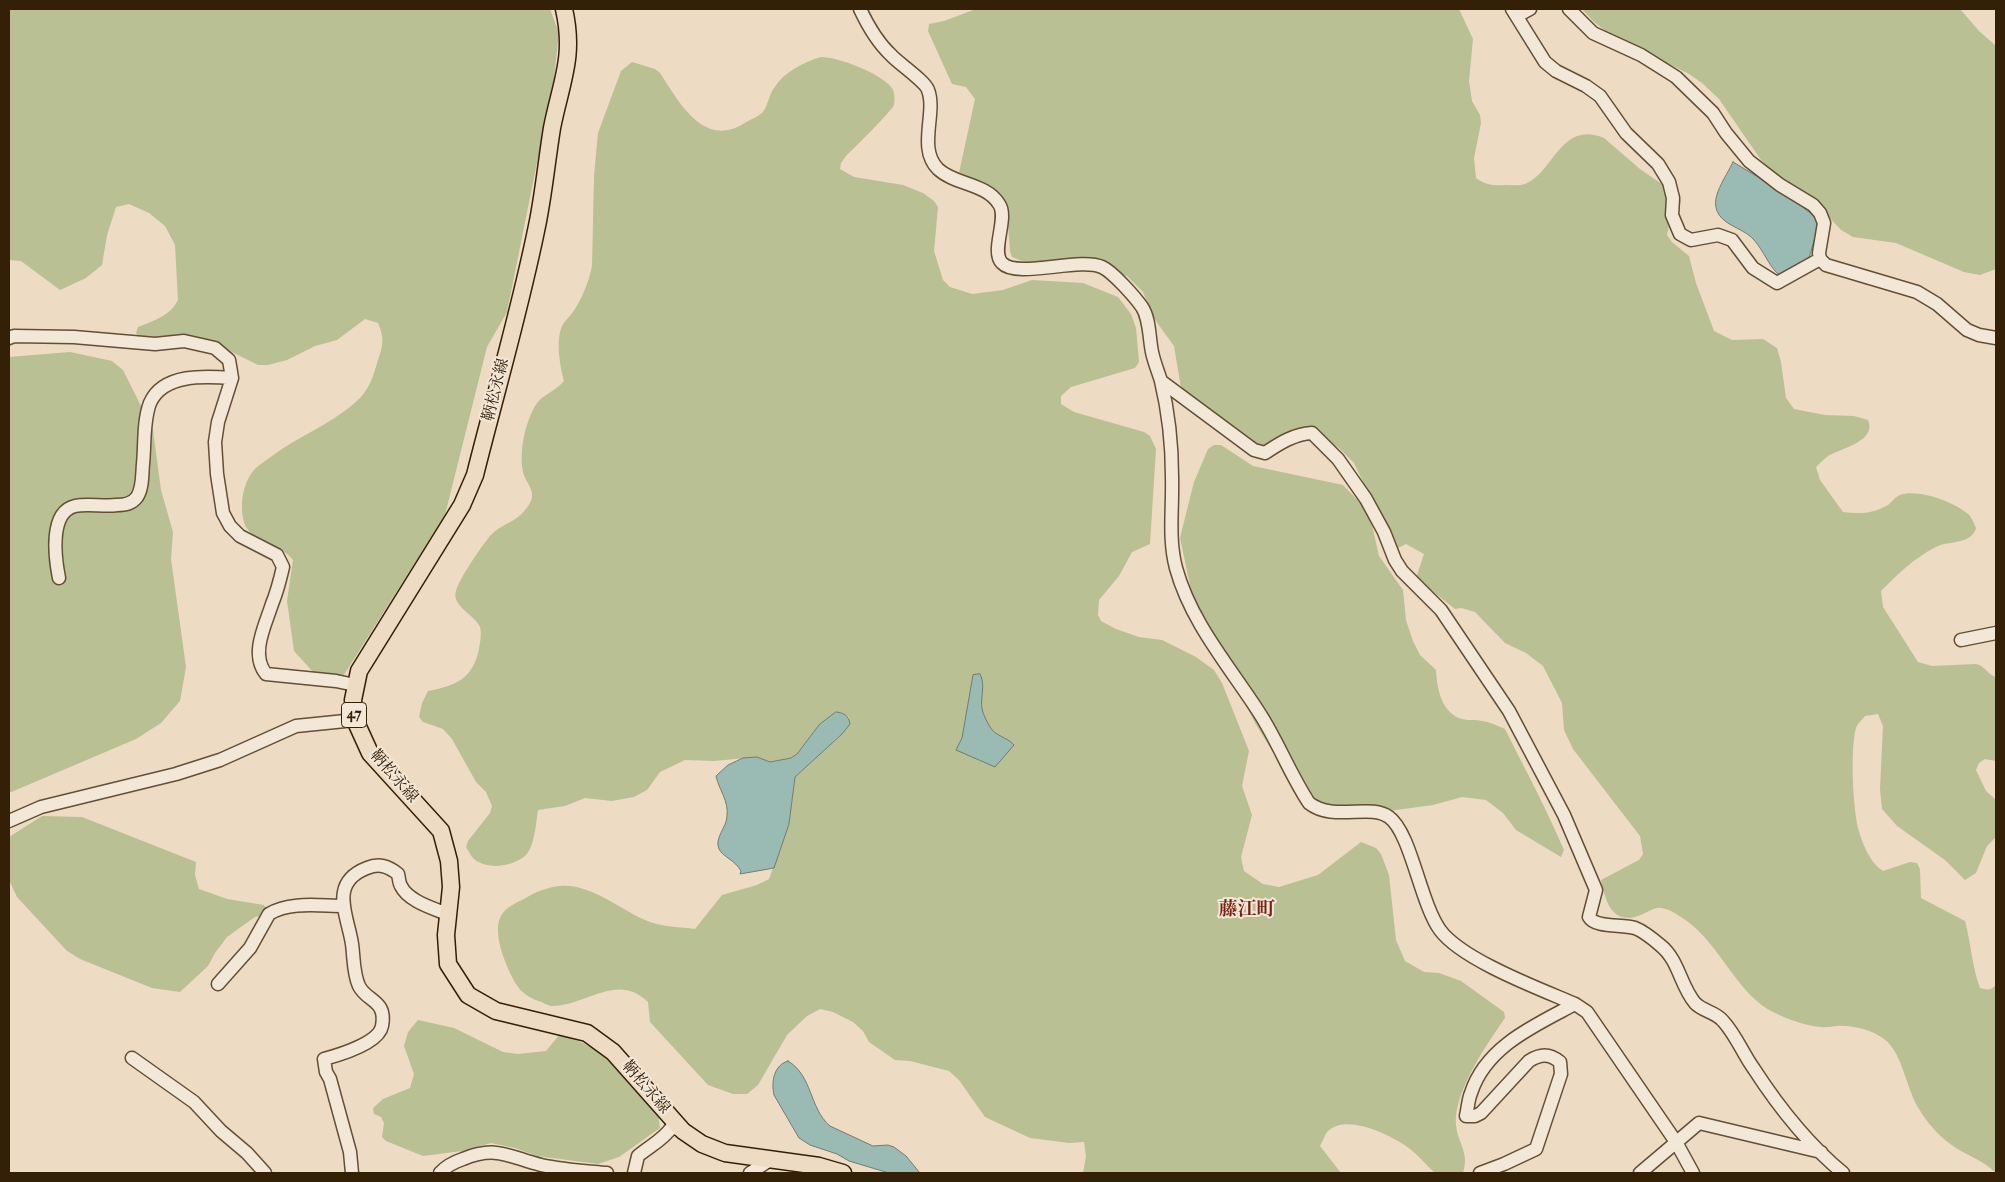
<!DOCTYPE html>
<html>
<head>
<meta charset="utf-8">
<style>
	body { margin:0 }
	#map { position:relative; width:2005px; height:1182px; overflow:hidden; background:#eddbc3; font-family:"IM FELL Double Pica",serif }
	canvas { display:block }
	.frame { position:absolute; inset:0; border:10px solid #342007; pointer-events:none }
</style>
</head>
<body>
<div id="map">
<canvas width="2005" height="1182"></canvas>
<div class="frame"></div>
</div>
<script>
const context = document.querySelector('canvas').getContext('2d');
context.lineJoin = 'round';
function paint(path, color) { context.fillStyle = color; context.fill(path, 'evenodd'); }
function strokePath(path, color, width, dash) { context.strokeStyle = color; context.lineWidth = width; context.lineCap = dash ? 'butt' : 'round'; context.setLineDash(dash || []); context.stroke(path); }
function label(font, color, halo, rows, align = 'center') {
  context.font = font + ' "IM FELL Double Pica","Noto Serif JP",serif'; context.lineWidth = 4; context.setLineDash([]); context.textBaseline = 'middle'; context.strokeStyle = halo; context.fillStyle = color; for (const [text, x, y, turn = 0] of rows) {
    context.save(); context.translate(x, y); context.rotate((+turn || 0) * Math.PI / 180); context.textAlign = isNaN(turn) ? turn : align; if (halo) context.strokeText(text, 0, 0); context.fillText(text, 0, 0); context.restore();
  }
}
const green = new Path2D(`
	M9 9H550L559 33 554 78 507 312 487 347 445 515 342 678 314 673 294 651 287 601 293 560C283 545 252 542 245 525 239 508 242 484 254 470 258 465 266 461 272 456 300 435 335 423 361 397 369 388 374 375 377 363 383 346 385 339 378 323L365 319 337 340 315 346 287 360 268 365H258L212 342 140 339 136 333 138 327C153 321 170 316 178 300L175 245 165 226 149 213 129 204 116 207 107 235 102 265 86 278 60 290 21 261 9 260Z
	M976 9H1459L1473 39 1469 81 1472 101 1480 115 1481 123 1474 158 1476 178C1485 185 1495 186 1506 185 1511 185 1520 186 1525 184 1554 173 1560 120 1604 138L1640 169 1679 196 1681 202 1670 221 1667 235 1672 242 1689 256 1696 283 1714 331 1732 340 1763 339 1777 348 1781 362 1786 398 1794 409 1825 415 1854 416 1868 420C1877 441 1842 448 1828 456 1824 459 1820 463 1816 467L1820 480 1843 512C1859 514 1873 514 1888 505 1892 502 1895 497 1900 495 1917 488 1955 502 1968 514 1972 517 1974 524 1976 528 1971 545 1950 540 1936 547 1914 558 1898 574 1881 591L1883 607 1918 662 1932 666 1976 664C1985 666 1988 675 1996 677V761L1985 759 1979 763 1976 770 1986 791 1996 800V837L1987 846 1976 873 1965 880 1945 860 1897 826 1882 809 1880 789 1883 726 1878 714 1865 716C1862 720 1857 724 1856 728 1850 749 1853 807 1858 828 1862 843 1870 863 1883 871L1910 862 1917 863 1920 869 1921 898 1965 921C1971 943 1972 967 1980 988 1987 990 1992 991 1996 984V1173C1982 1159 1964 1155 1949 1143 1938 1135 1926 1121 1919 1109 1906 1089 1903 1053 1884 1039 1872 1030 1852 1025 1837 1026 1832 1026 1827 1028 1822 1027 1807 1026 1789 1020 1775 1013 1738 996 1721 946 1687 921 1679 916 1671 909 1661 908 1655 907 1648 912 1643 914 1614 927 1606 905 1601 880L1639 860 1643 854 1640 836 1573 749 1564 730 1562 703 1543 666 1526 653 1505 643 1475 612 1461 608 1455 609 1416 578 1424 554 1406 544 1396 549 1354 463 1340 449 1318 434 1278 446H1256L1182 394 1174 346 1153 317 1143 292 1127 276 1080 266 1031 265 1012 257 1010 251 1007 209 981 183 959 173 975 99 966 87 952 84 928 31 929 24 944 21Z
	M1582 9H1960L1979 31 1996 46V269L1980 275 1964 272 1896 243 1853 237 1841 230 1826 214 1786 184 1761 160 1719 99 1702 83 1689 74 1611 35 1594 22Z
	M821 57C838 57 880 73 891 87 895 91 895 100 894 105 891 112 854 148 846 156L841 163 840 169 854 177 903 185 923 193 934 201 938 207 934 251 943 280 950 287 972 294 1003 290 1032 280 1083 283 1118 297 1131 314 1136 328 1139 362 1135 368 1071 387 1061 396V404L1074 412 1144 432 1150 436 1156 449 1150 544 1132 552 1119 576 1099 600 1098 615 1101 621 1116 629 1139 637 1162 640 1196 657 1214 670 1222 683 1249 751 1242 786 1252 815 1241 857 1244 871 1263 884 1279 887 1318 875 1361 842 1376 848 1381 854 1389 875 1396 940 1405 961 1424 972 1439 973 1461 981 1504 1012 1505 1018C1487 1044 1453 1093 1456 1125 1457 1142 1470 1152 1463 1173H1435C1425 1164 1415 1151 1403 1144 1386 1133 1344 1113 1327 1132 1324 1136 1323 1141 1320 1146L1341 1173H1083L1086 1156 1084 1142 1069 1143 1030 1138 985 1117 959 1080 949 1071 910 1061 895 1060 869 1042 863 1031 853 1022 833 1012 820 1009 807 1016 787 1035 758 1085 747 1094H733L708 1085 650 1022 648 1002C617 972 588 1005 552 1006 548 1006 543 1002 538 1001 522 994 518 989 510 973 504 959 498 945 498 930 498 913 507 907 522 900 529 896 537 891 546 889 584 875 616 909 650 922 665 927 680 927 695 929L722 895 757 885 769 879 789 824 795 777 842 734 849 717 843 713 836 712 819 725 797 754 791 758 770 762 757 757 714 761 685 760 660 772 647 790 634 797 612 801 585 798 565 806 538 810C536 822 535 845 526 855 513 867 485 871 472 857 470 854 468 850 466 847L468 841 490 813 492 806 486 792 476 782 452 739 443 729 423 722 419 717 422 703 428 691C455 686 473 679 479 649 480 643 482 633 480 627 475 615 451 606 456 591 459 579 484 542 492 534 506 521 518 523 530 503 537 491 525 482 523 472 519 451 525 424 535 406 541 395 556 391 564 381 560 366 555 339 563 324 566 320 570 316 573 312 582 299 589 281 592 266L594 176 598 133 621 71 632 62 655 69 660 73C679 102 703 148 743 124 749 120 758 117 763 112 768 105 769 95 774 88 784 72 804 62 821 57Z
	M70 352 112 361 123 370 153 430 161 490 173 532 171 559 186 667 180 701 161 723 136 739 9 793V357Z
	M1214 445H1221L1253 466 1343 485 1369 512 1379 556 1403 590 1406 620 1413 641 1420 655 1436 670C1437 688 1441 713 1462 719 1469 721 1476 719 1482 721 1490 722 1498 726 1505 729 1525 769 1546 808 1564 850L1561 857 1516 830 1503 813 1486 800 1462 797 1433 805 1360 815 1345 812 1312 798 1299 790 1284 775 1279 762 1255 723 1194 604 1180 538 1194 482 1208 449Z
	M42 816 82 817 196 862 195 875 199 889 227 899 264 905 269 915 255 917 227 937 215 953 208 966 180 992 152 988 80 959 67 951 17 897 9 880V837Z
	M418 1020 454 1028 503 1052 518 1054 546 1051 560 1034 583 1043 611 1059 657 1106 660 1128 619 1157 598 1164 537 1156 515 1148 491 1143 462 1151 423 1156 386 1141 382 1137 384 1123 381 1117 374 1114 373 1108 383 1099 410 1088 414 1074 404 1046 408 1032Z`);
const water = new Path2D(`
	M1733 162 1783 192 1818 219 1816 234 1809 258 1779 275C1768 265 1764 251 1754 240 1748 233 1740 230 1731 225 1701 208 1722 185 1733 162Z
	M980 674C986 685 980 697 982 709 983 714 987 722 990 727 995 736 1007 737 1014 745L995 767 956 750 962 738 973 675Z
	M836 712C845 713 848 715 850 724L842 734 795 777 789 824 774 868 740 874 741 871C735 860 723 857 719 849 714 838 727 827 727 816 729 801 719 790 716 776L728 765 743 758 757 757 770 762 791 758 797 754 819 725Z
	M788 1061C813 1076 809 1108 830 1126L873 1146 888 1145 894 1147 906 1156 920 1173H889L849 1161 837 1154 810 1145 799 1138 774 1095C771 1081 774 1065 788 1061Z`);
const minor = new Path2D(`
	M860 9C868 26 877 42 891 55 898 63 925 81 928 90 937 113 917 148 938 169 955 185 986 183 999 204 1009 218 990 251 1002 263 1017 279 1079 257 1102 267 1113 272 1135 297 1142 307 1150 319 1149 338 1152 352 1154 362 1158 371 1161 381 1168 410 1172 447 1172 477 1173 508 1168 538 1176 568 1191 623 1230 667 1260 714 1278 742 1290 774 1309 803 1333 822 1370 803 1389 817 1411 833 1420 902 1440 930 1462 960 1540 989 1575 1004L1587 1012 1676 1142 1693 1173
	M1512 9 1545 62 1556 71 1586 86 1600 96 1626 133 1658 164 1669 182 1673 198 1672 215 1680 234 1691 240 1718 235 1732 240 1753 268 1777 283 1820 259
	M1569 9 1593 33 1641 55 1676 77 1713 113 1726 133 1749 161 1780 185 1813 205 1820 213 1824 223 1819 253 1820 259 1826 265 1917 292 1937 304 1967 330 1979 335 1996 338
	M1517 16 1530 9
	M9 338 14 336 74 337 155 344 184 341 215 348 229 360 232 378 218 422 215 442 217 474 223 513 230 526 240 536 277 555 283 567C280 580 277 592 272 604 265 626 250 654 266 674L336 681 355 685
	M1161 381 1254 450 1265 453C1280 443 1294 434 1312 433L1338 459 1366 499 1384 532 1395 560 1402 571 1441 610 1509 711 1564 815 1596 890 1589 917C1595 928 1622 924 1635 928 1643 931 1653 939 1660 945 1679 960 1680 985 1695 1003 1702 1011 1716 1012 1723 1021 1736 1035 1743 1054 1754 1069 1778 1106 1809 1145 1843 1173
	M59 578C55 558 49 512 75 506 87 503 104 507 117 505 125 505 132 504 137 497 143 488 142 474 143 464 145 445 143 421 150 403 163 373 206 376 232 378
	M1961 640 1996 633
	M9 821 41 807 176 774 220 760 296 726 355 720
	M218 984 250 948 269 914C290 901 320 906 343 906
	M132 1058 194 1102 221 1131 247 1153 265 1173
	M352 1173 350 1152 330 1079 326 1072 324 1059C339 1055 379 1043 382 1026 387 1000 367 1002 359 986 353 973 354 958 352 944 348 916 328 883 367 868 379 863 388 866 398 874 399 878 399 883 401 886 408 901 433 908 447 914
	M440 1173C446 1166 454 1162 463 1159 497 1145 509 1157 541 1165 563 1170 585 1171 607 1173
	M634 1173 638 1156C650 1146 663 1140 672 1127L683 1131
	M750 1173 770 1160
	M1480 1173 1504 1164 1536 1149 1561 1074 1560 1062C1549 1053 1540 1054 1529 1061L1481 1113 1475 1116H1466C1468 1108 1468 1100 1471 1093 1486 1046 1536 1025 1575 1004
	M1640 1173 1699 1123 1821 1152`);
const major = new Path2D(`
	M564 9C575 57 561 82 552 128 547 159 544 190 538 221 521 307 496 391 475 475L462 505 359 671 353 700 355 720 370 753 441 831 449 861 451 887 446 935 448 964 468 995 496 1011 587 1033 613 1052 683 1131 702 1144 725 1153 819 1166 843 1173`);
const shields = [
	[354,715,25]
];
const shieldNames = [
	["47",354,715]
];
const streetNames = [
	["鞆松永線",497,390,-76],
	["鞆松永線",393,777,49],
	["鞆松永線",645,1088,49]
];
const quarterNames = [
	["藤江町",1247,911]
];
paint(green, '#b9c093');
paint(water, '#99bbb4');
strokePath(water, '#717d6f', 1);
strokePath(minor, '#624f36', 15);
strokePath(major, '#342007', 19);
strokePath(minor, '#f3e8d8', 12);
strokePath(major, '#eddbc3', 16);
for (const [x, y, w] of shields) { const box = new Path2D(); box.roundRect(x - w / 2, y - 12.5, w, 25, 4); context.fillStyle = '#f3e8d8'; context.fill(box); strokePath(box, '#342007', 1); }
label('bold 15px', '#342007', null, shieldNames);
label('16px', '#342007', '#f3e8d8', streetNames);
label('bold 19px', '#7a1f14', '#f3e8d8', quarterNames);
</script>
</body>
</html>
